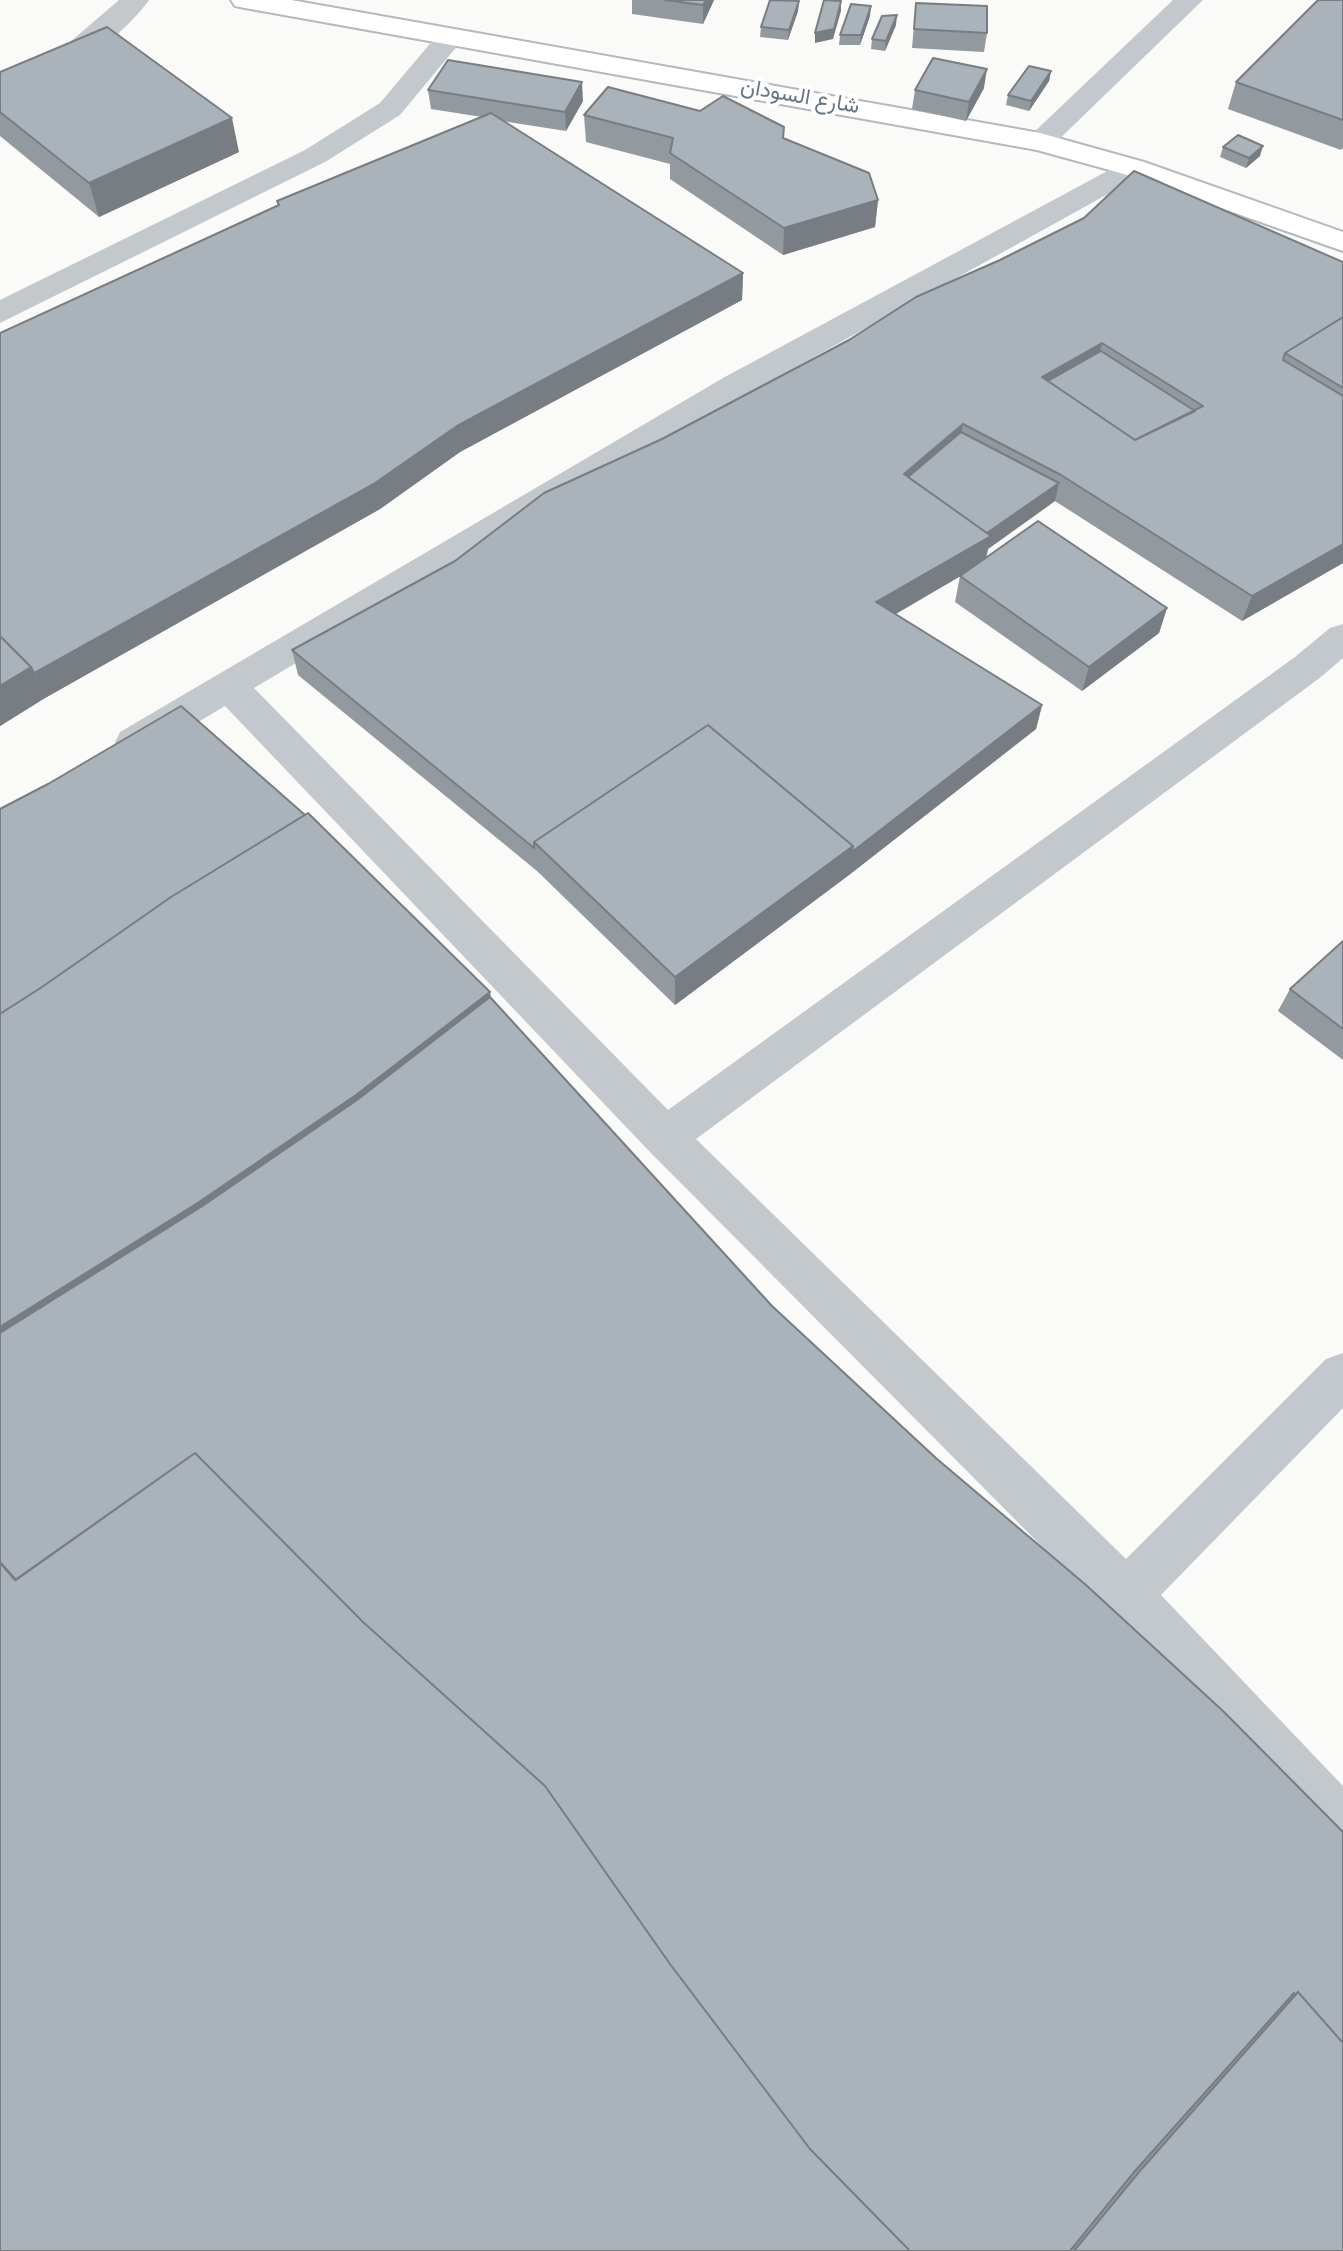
<!DOCTYPE html>
<html>
<head>
<meta charset="utf-8">
<style>
	body { margin:0 }
	canvas { display:block; background:#fafaf8 }
</style>
</head>
<body>
<canvas width="1343" height="2251"></canvas>
<script>
const context = document.querySelector('canvas').getContext('2d');
context.lineJoin = 'round';
function strokePath(path, color, width, dash) { context.strokeStyle = color; context.lineWidth = width; context.lineCap = dash ? 'butt' : 'round'; context.setLineDash(dash || []); context.stroke(path); }
function paint(path, color) { context.fillStyle = color; context.fill(path, 'evenodd'); }
function label(font, color, halo, rows, align = 'center') {
  context.font = font + ' "Space Grotesk",Vazirmatn,sans-serif'; context.lineWidth = 8; context.setLineDash([]); context.textBaseline = 'middle'; context.strokeStyle = halo; context.fillStyle = color; for (const [text, x, y, turn = 0] of rows) {
    context.save(); context.translate(x, y); context.rotate((+turn || 0) * Math.PI / 180); context.textAlign = isNaN(turn) ? turn : align; if (halo) context.strokeText(text, 0, 0); context.fillText(text, 0, 0); context.restore();
  }
}
const minor = new Path2D(`
	M119 0H149C121 40 47 91 0 103V83L63 48Z
	M1173 0H1203L1050 148 1040 151 1030 148 1025 142 1030 136Z
	M449 31 459 33 463 39 400 115 325 162 0 323V300L305 150 380 103 439 33Z
	M1134 159 1144 162 1149 168 1144 174 747 394 254 688 668 1110 1295 657 1330 628 1343 624V658L1321 677 696 1139 1126 1559 1326 1359 1343 1353V1408L1161 1595 1343 1786V1853L1324 1845 1108 1613 649 1151 225 706 148 752 134 756 120 752 115 742 120 732 723 378 1124 162Z`);
const secondary = new Path2D(`
	M231 0H291L1040 133 1144 162 1343 232V251L1124 174 1037 150 245 8 235 6Z`);
const wall = new Path2D(`
	M632 0H714L703 24 632 14Z
	M1343 0V148L1341 150 1228 109 1236 82Z
	M799 1 798 11 788 40 760 37 761 27Z
	M916 3 987 33 984 52 912 48Z
	M870 16 860 45H839L840 35Z
	M896 25 885 51 871 49 872 39Z
	M1051 71 1049 81 1029 111 1006 105 1008 95Z
	M0 72 239 152 99 217 0 136Z
	M984 88 966 121 912 109 915 90Z
	M428 90 583 101 566 131 502 121 743 273 742 300 460 452 380 509 45 698 0 726V333L482 117 431 109Z
	M584 115 784 138 878 200 875 227 783 255 670 179V164L586 142Z
	M1223 147 1260 156 1246 168 1220 157Z
	M1343 262V563L1242 621 1055 501 988 549 986 558 1167 608 1159 633 1082 691 955 602 960 576 896 614 1042 705 1036 729 849 875 675 1005 537 871 298 675 292 650 455 561Z
	M1343 941V1060L1278 1011 1290 989Z
	M490 992V997L772 1306 937 1459 1343 1832V2251H0Z`);
const shadedWall = new Path2D(`
	M706 0H714L703 24V5Z
	M799 1 798 11 788 40 789 30Z
	M841 1V11L833 39 815 43V33Z
	M871 6 870 16 860 45 861 35Z
	M897 15 896 25 885 51 886 41Z
	M987 69 984 88 966 121 969 102Z
	M1051 71 1049 81 1029 111 1031 101Z
	M582 82 583 101 566 131 565 112Z
	M232 118 239 152 99 217 89 183Z
	M1263 146 1260 156 1246 168 1249 158Z
	M878 200 875 227 783 255 784 228Z
	M743 273 742 300 460 452 380 509 45 698 34 673 457 426Z
	M1102 343 1096 370 1054 394 1042 377Z
	M963 424 958 451 913 489 904 474Z
	M1059 483 1055 501 988 549 985 562 873 627 876 602 981 538Z
	M1343 544V563L1242 621 1252 596Z
	M1167 608 1159 633 1082 691 1089 667Z
	M31 667 45 698 0 726V686Z
	M1042 705 1036 729 849 875 675 1005V977Z
	M490 992 494 1019 0 1360V1327Z`);
const building = new Path2D(`
	M665 0H706L703 5Z
	M770 0 799 1 789 30 761 27Z
	M824 0 841 1 834 29 815 33Z
	M1318 0H1343V120L1236 82Z
	M916 3 987 6V33L914 29Z
	M851 4 871 6 861 35H840Z
	M897 15 886 41 872 39 882 16Z
	M107 27 232 118 89 183 0 112V72Z
	M933 58 987 69 969 102 915 90Z
	M448 60 582 82 565 112 428 90Z
	M1029 66 1051 71 1031 101 1008 95Z
	M608 87 700 111 723 96 784 127 783 138 869 173 878 200 784 228 670 153 673 138 584 115Z
	M491 113 743 273 457 426 375 483 34 673 31 667 0 636V333L279 205 277 201Z
	M1238 135 1263 146 1249 158 1223 147Z
	M1134 171 1343 262V317L1285 353 1283 360 1343 396V544L1252 596 1061 475 963 424 904 474 991 536 876 602 1042 705 852 852 853 846 708 725 534 842V848L292 650 455 561 544 493 662 439 849 340 916 297 1000 260 1084 218ZM1102 343 1203 406 1135 440 1042 377Z
	M1343 317V388L1285 353Z
	M1101 351 1195 411 1135 440 1048 381Z
	M961 432 1059 483 987 533 908 477Z
	M1038 521 1167 608 1089 667 960 576Z
	M0 636 31 667 0 686Z
	M181 706 305 815 171 897 42 987 0 1014V809L48 784Z
	M708 725 853 846 675 977 534 842Z
	M308 813 490 992 356 1095 199 1202 0 1327V1014L42 987 171 897Z
	M1343 941V1029L1290 989Z
	M490 997 772 1306 937 1459 1086 1585 1223 1711 1343 1832V2043L1298 1992 1295 1995 1294 1993 1135 2171 1070 2251H910L810 2149 670 1964 545 1786 363 1622 195 1453 16 1580 0 1562V1333L201 1207 357 1100Z
	M195 1453 363 1622 545 1786 670 1964 810 2149 910 2251H0V1563L15 1580Z
	M1298 1992 1343 2043V2251H1074L1139 2172Z`);
const farStreetnames = [
	["شارع السودان",800,97,10]
];
strokePath(secondary, '#b3babf', 4);
paint(minor, '#c3c8cc');
paint(secondary, '#fff');
paint(wall, '#929a9f');
paint(shadedWall, '#777d82');
paint(building, '#aab3b9');
strokePath(building, '#777d82', 2);
label('22px', '#657683', '#fff', farStreetnames);
</script>
</body>
</html>
